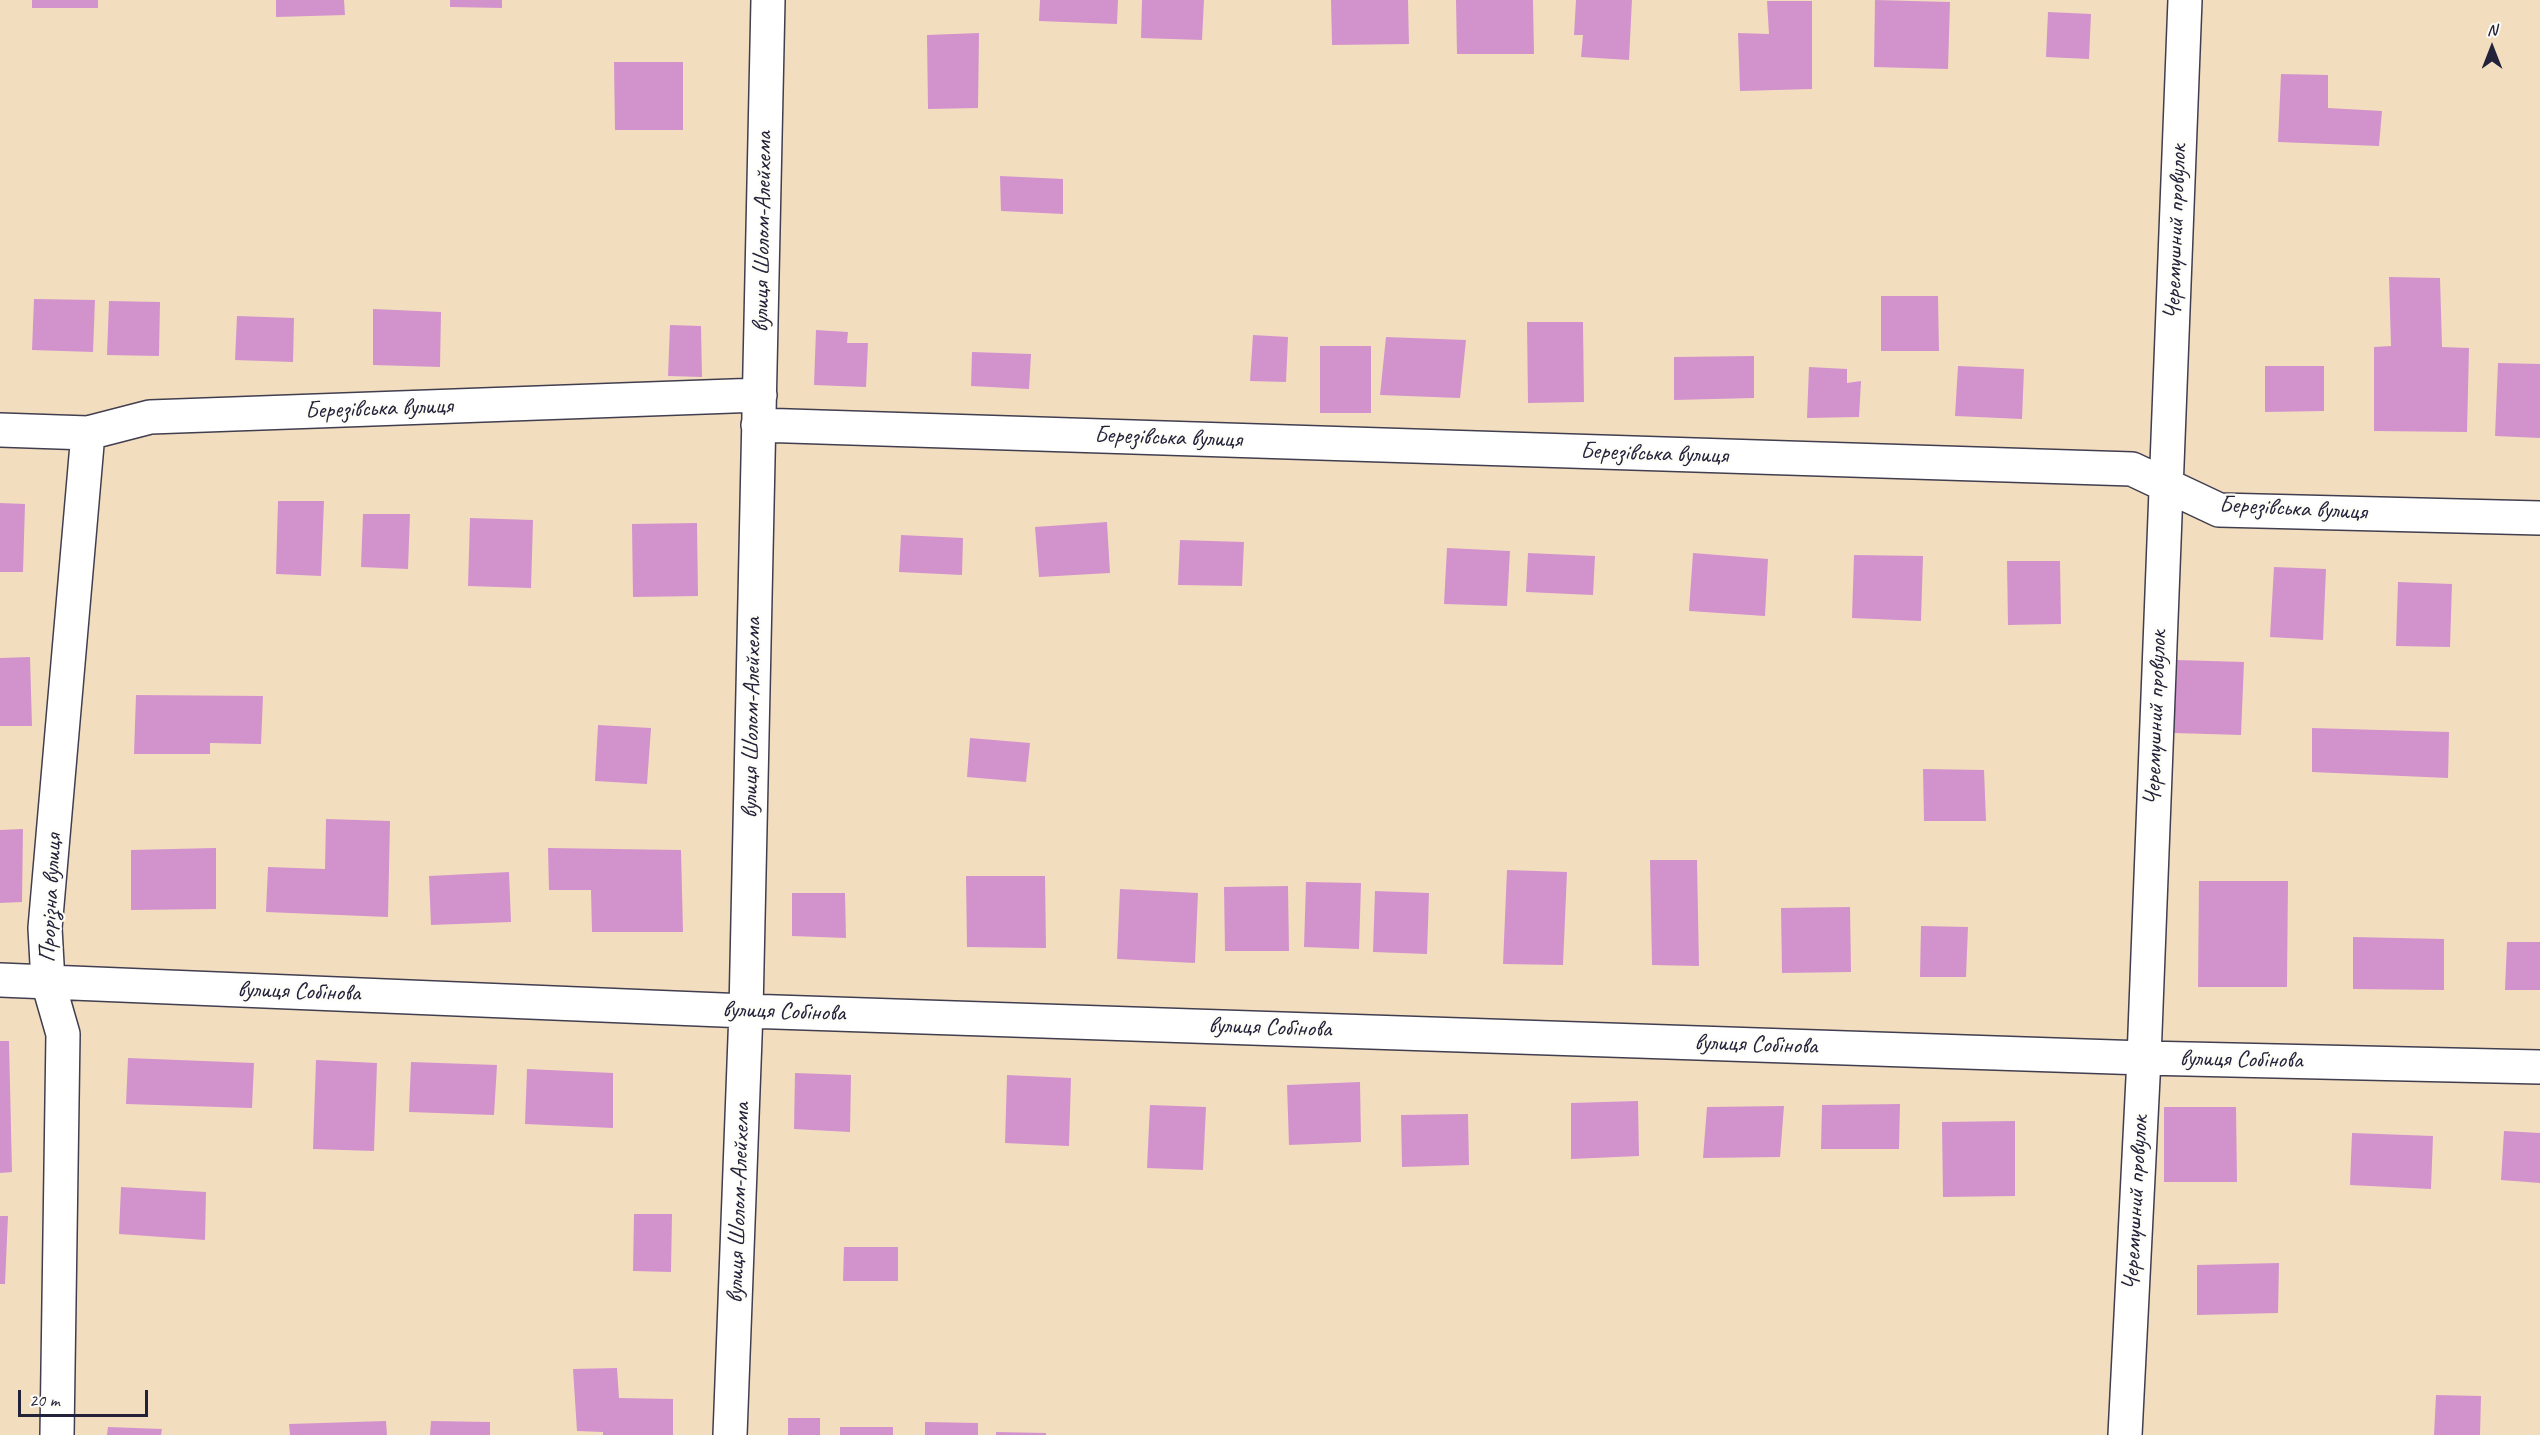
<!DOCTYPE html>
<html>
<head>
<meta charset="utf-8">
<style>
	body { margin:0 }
	#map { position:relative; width:2540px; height:1435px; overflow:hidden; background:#f3ddbf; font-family:Caveat,sans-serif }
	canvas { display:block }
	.north { position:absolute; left:2462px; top:18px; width:60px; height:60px; -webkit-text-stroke:4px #fdfcf7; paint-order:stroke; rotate:0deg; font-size:16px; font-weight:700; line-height:24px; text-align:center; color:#22223b }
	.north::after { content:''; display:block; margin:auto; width:21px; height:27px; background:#22223b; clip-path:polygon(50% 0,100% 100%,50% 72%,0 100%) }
	.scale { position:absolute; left:18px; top:1390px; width:130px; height:27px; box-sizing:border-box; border:3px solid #22223b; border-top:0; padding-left:8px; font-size:18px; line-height:21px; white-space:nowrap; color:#22223b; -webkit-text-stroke:4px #fdfcf7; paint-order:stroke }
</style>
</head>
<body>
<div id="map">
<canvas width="2540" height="1435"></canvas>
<div class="north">N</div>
<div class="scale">20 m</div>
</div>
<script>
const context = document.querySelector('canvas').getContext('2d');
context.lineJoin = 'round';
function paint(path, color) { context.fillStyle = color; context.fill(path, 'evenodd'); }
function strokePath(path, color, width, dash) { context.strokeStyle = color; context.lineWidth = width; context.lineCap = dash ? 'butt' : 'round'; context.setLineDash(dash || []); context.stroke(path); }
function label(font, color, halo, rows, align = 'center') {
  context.font = font + ' Caveat,sans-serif'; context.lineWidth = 4.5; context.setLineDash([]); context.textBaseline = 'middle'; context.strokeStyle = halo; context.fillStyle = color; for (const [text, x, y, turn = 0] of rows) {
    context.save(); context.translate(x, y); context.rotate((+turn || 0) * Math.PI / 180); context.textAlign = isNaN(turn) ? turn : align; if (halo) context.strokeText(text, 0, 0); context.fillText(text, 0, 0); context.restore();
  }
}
const building = new Path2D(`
	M32 0H98V8H32Z
	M276 0H344L345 15 276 17Z
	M450 0H502V8L450 7Z
	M1040 0H1118L1117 24 1039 21Z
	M1142 0H1204L1202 40 1141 38Z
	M1331 0H1408L1409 44 1332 45Z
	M1456 0H1533L1534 54H1457Z
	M1576 0H1632L1629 60 1581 57 1583 35H1574Z
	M1875 0 1950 2 1948 69 1874 67Z
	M1767 1H1812V89L1740 91 1738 33 1769 34Z
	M2048 12 2091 14 2089 59 2046 57Z
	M979 33 978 108 928 109 927 35Z
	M614 62H683V130H615Z
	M2281 74 2328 75V108L2382 111 2379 146 2278 142Z
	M1000 176 1063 179V214L1001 211Z
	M2389 277 2440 278 2442 347 2469 348 2467 432 2374 431V347L2391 346Z
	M1881 296H1938L1939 351H1881Z
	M34 299 95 300 93 352 32 350Z
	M109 301 160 302 159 356 107 355Z
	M373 309 441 312 440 367 373 365Z
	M237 316 294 318 293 362 235 360Z
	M1527 322H1583L1584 402 1528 403Z
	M670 325 701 326 702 377 668 376Z
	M816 330 848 332 847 343H868L866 387 814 385Z
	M1253 335 1288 337 1286 382 1250 381Z
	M1386 337 1466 340 1460 398 1380 395Z
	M1320 346H1371V413H1320Z
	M972 352 1031 354 1029 389 971 386Z
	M1754 356V398L1674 400V357Z
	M2498 363 2540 364V438L2495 436Z
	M1958 366 2024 369 2022 419 1955 416Z
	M2265 366H2324V411L2265 412Z
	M1809 367 1847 369V383L1861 381 1859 417 1807 418Z
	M278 501H324L321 576 276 574Z
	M0 503 25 504 23 572H0Z
	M363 514H410L408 569 361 567Z
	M470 518 533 520 531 588 468 586Z
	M1107 522 1110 573 1039 577 1035 527Z
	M697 523 698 596 633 597 632 524Z
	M901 535 963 538 962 575 899 572Z
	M1180 540 1244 542 1242 586 1178 585Z
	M1447 548 1510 551 1507 606 1444 604Z
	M1528 553 1595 556 1593 595 1526 592Z
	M1693 553 1768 559 1765 616 1689 611Z
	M1854 555 1923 556 1921 621 1852 618Z
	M2007 561H2060L2061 624 2008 625Z
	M2274 567 2326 569 2323 640 2270 637Z
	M2398 582 2452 584 2450 647 2396 646Z
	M30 657 32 726H0V658Z
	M2177 660 2244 662 2241 735 2174 733Z
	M136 695 263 696 261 744 210 743V754H134Z
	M598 725 651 728 647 784 595 781Z
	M2312 728 2449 732 2448 778 2312 772Z
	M970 738 1030 743 1026 782 967 777Z
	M1923 769 1984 770 1986 821H1924Z
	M326 819 390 821 388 917 266 912 268 867 325 869Z
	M23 829 22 902 0 903V830Z
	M216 848V909L131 910V850Z
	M548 848 681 850 683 932H592L591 890H549Z
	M1650 860H1697L1699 966 1652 965Z
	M1507 870 1567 872 1563 965 1503 964Z
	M509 872 511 922 431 925 429 876Z
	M966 876H1045L1046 948 967 947Z
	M2199 881H2288L2287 987H2198Z
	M1306 882 1361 883 1359 949 1304 947Z
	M1288 886 1289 951H1225L1224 887Z
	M1120 889 1198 893 1195 963 1117 959Z
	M1375 891 1429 893 1427 954 1373 952Z
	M792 893H845L846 938 792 936Z
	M1850 907 1851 972 1782 973 1781 908Z
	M1921 926 1968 927 1966 977H1920Z
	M2353 937 2444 939V990L2353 989Z
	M2507 942H2540V990H2505Z
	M0 1041H9L12 1172 0 1173Z
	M128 1058 254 1063 252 1108 126 1104Z
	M316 1060 377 1063 374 1151 313 1149Z
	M411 1062 497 1065 494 1115 409 1112Z
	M527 1069 613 1073V1128L525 1124Z
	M795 1073 851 1075 850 1132 794 1129Z
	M1007 1075 1071 1078 1069 1146 1005 1143Z
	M1360 1082 1361 1142 1289 1145 1287 1085Z
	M1638 1101 1639 1156 1571 1159V1103Z
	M1900 1104 1899 1149H1821L1822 1105Z
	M1150 1105 1206 1107 1203 1170 1147 1168Z
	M1784 1106 1780 1157 1703 1158 1707 1107Z
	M2164 1107H2236L2237 1182H2164Z
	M1468 1114 1469 1165 1402 1167 1401 1115Z
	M2015 1121V1196L1943 1197 1942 1122Z
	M2504 1131 2540 1133V1183L2501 1180Z
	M2352 1133 2433 1136 2431 1189 2350 1185Z
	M121 1187 206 1192 205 1240 119 1234Z
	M634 1214H672L671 1272 633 1271Z
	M0 1216H8L5 1284H0Z
	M844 1247H898V1281H843Z
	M2279 1263 2278 1313 2197 1315V1265Z
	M617 1368 619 1398 673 1399V1435H603V1432L577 1431 573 1369Z
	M2436 1395 2481 1396 2480 1435H2434Z
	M788 1418H820V1435H788Z
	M386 1421 387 1435H290L289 1424Z
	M431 1421 490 1422V1435H430Z
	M925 1422 978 1423V1435H925Z
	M108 1427 162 1429 161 1435H107Z
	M840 1427H893V1435H840Z
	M996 1432 1046 1433V1435H996Z`);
const street = new Path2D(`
	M758 425 2132 469 2219 510 2540 518
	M0 430 88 433 150 417 760 395
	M0 980 746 1011 2144 1058 2540 1067
	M57 1435 63 1034 48 982 45 928 88 433
	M730 1435 746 1011 768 0
	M2125 1435 2144 1058 2185 0`);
const streetNames = [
	["вулиця Шолом-Алейхема",763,232,-89],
	["Черемушний провулок",2176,232,-88],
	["Березівська вулиця",379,409,-2],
	["Березівська вулиця",1168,438,2],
	["Березівська вулиця",1654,454,2],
	["Березівська вулиця",2293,509,3],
	["вулиця Шолом-Алейхема",752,718,-89],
	["Черемушний провулок",2156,718,-88],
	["Прорізна вулиця",51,898,-87],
	["вулиця Собінова",299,992,2],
	["вулиця Собінова",784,1012,2],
	["вулиця Собінова",1270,1028,2],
	["вулиця Собінова",1756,1045,2],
	["вулиця Собінова",2241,1060,1],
	["вулиця Шолом-Алейхема",739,1203,-88],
	["Черемушний провулок",2136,1203,-87]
];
paint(building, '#d293cd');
strokePath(street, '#413e4f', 36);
strokePath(street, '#fff', 33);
label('24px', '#22223b', '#fdfcf7', streetNames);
</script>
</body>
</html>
